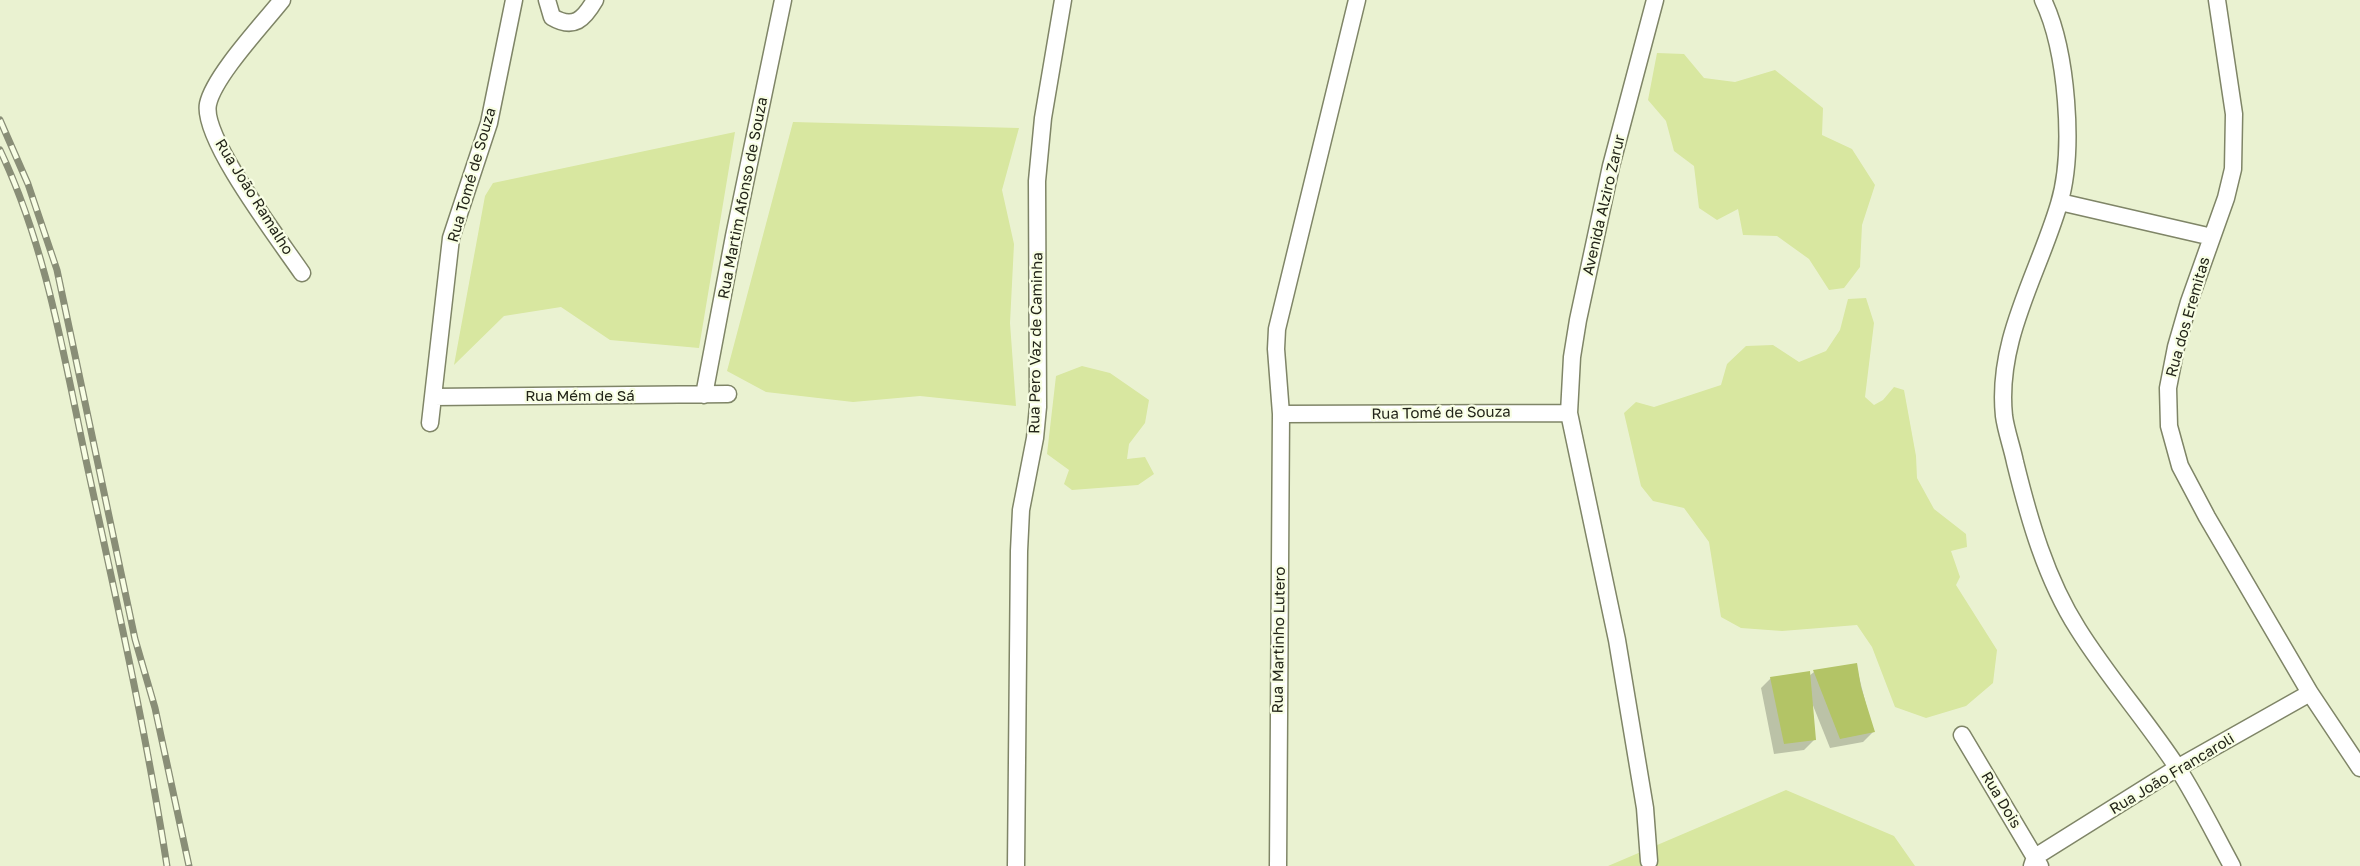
<!DOCTYPE html>
<html>
<head>
<meta charset="utf-8">
<style>
	body { margin:0 }
	canvas { display:block; background:#eaf2d1 }
</style>
</head>
<body>
<canvas width="2360" height="866"></canvas>
<script>
const context = document.querySelector('canvas').getContext('2d');
context.lineJoin = 'round';
function paint(path, color) { context.fillStyle = color; context.fill(path, 'evenodd'); }
function strokePath(path, color, width, dash) { context.strokeStyle = color; context.lineWidth = width; context.lineCap = dash ? 'butt' : 'round'; context.setLineDash(dash || []); context.stroke(path); }
function label(font, color, halo, rows, align = 'center') {
  context.font = font + ' "Golos Text",sans-serif'; context.lineWidth = 4.5; context.setLineDash([]); context.textBaseline = 'middle'; context.strokeStyle = halo; context.fillStyle = color; for (const [text, x, y, turn = 0] of rows) {
    context.save(); context.translate(x, y); context.rotate((+turn || 0) * Math.PI / 180); context.textAlign = isNaN(turn) ? turn : align; if (halo) context.strokeText(text, 0, 0); context.fillText(text, 0, 0); context.restore();
  }
}
const green = new Path2D(`
	M1657 53 1684 54 1704 78 1735 82 1775 70 1823 108 1822 135 1852 149 1875 185 1862 225 1860 267 1844 288 1829 290 1809 259 1777 236 1743 235 1738 209 1717 220 1699 208 1694 166 1674 151 1666 121 1648 100Z
	M793 122 1019 128 1002 190 1014 244 1010 323 1016 406 920 396 853 402 766 392 727 371Z
	M735 132 699 348 610 340 561 307 504 316 454 365 485 196 493 183Z
	M1866 298 1874 323 1865 397 1874 405 1883 400 1894 387 1904 390 1916 456 1917 478 1934 509 1966 534 1967 547 1951 551 1960 577 1956 585 1997 650 1993 683 1966 706 1926 718 1895 707 1872 647 1857 625 1782 631 1741 628 1721 617 1709 542 1684 508 1653 501 1641 486 1624 413 1636 402 1654 407 1721 385 1727 364 1746 346 1773 345 1799 362 1826 351 1840 330 1848 299Z
	M1082 366 1110 373 1149 400 1145 423 1129 444 1127 459 1145 457 1154 474 1138 485 1072 490 1064 484 1069 470 1047 454 1056 376Z
	M1786 790 1894 836 1915 866H1608Z`);
const shadow = new Path2D(`
	M1856 665 1873 732 1863 742 1830 748 1812 703 1814 740 1804 750 1774 754 1761 688 1771 678 1809 676 1814 672Z`);
const building = new Path2D(`
	M1857 663 1861 687 1875 732 1840 739 1813 670Z
	M1810 671 1816 740 1784 744 1770 677Z`);
const minor = new Path2D(`
	M282 0C263 24 214 76 208 104 201 138 281 242 302 273
	M547 0 552 17C574 30 584 19 595 0
	M2043 0C2067 50 2075 151 2059 204 2038 275 1996 340 2004 416 2006 431 2012 447 2015 462 2029 519 2046 579 2078 629 2108 677 2146 720 2177 767 2197 798 2214 833 2232 866
	M2217 0 2234 114 2233 169 2226 198 2189 302 2176 347 2168 388 2169 426 2180 466 2207 517 2310 693 2360 768
	M2060 202 2212 237
	M704 395 734 236 783 0
	M433 397 728 394
	M1281 414 1569 413
	M430 423 451 238 489 123 514 0
	M1962 735 2040 866
	M1649 861 1645 808 1617 640 1569 413 1572 357 1578 320 1611 166 1655 0
	M1016 866 1019 551 1021 510 1035 438 1038 407 1037 181 1043 118 1063 0
	M1278 866 1281 414 1276 349 1277 329 1357 0
	M2032 866 2035 857 2177 768 2310 693`);
const rail = new Path2D(`
	M0 120 28 184 57 270 135 639 155 708 189 866
	M0 150C47 249 64 358 87 465 116 598 146 731 167 866`);
const streetNames = [
	["Rua Tomé de Souza",472,175,-74],
	["Rua João Ramalho",254,197,58],
	["Rua Martim Afonso de Souza",743,198,-79],
	["Avenida Alziro Zarur",1604,205,-77],
	["Rua dos Eremitas",2188,317,-74],
	["Rua Pero Vaz de Caminha",1036,343,-89],
	["Rua Mém de Sá",580,396],
	["Rua Tomé de Souza",1441,413,-1],
	["Rua Martinho Lutero",1279,640,-89],
	["Rua João Francaroli",2172,774,-31],
	["Rua Dois",2001,800,59]
];
paint(green, '#d8e7a0');
paint(shadow, '#0003');
paint(building, '#b3c466');
strokePath(minor, '#7f8567', 19);
strokePath(minor, '#fff', 16);
strokePath(rail, '#898e77', 7);
strokePath(rail, '#f8fee4', 4.5, [14]);
label('15px', '#222418', '#f8fee4', streetNames);
</script>
</body>
</html>
